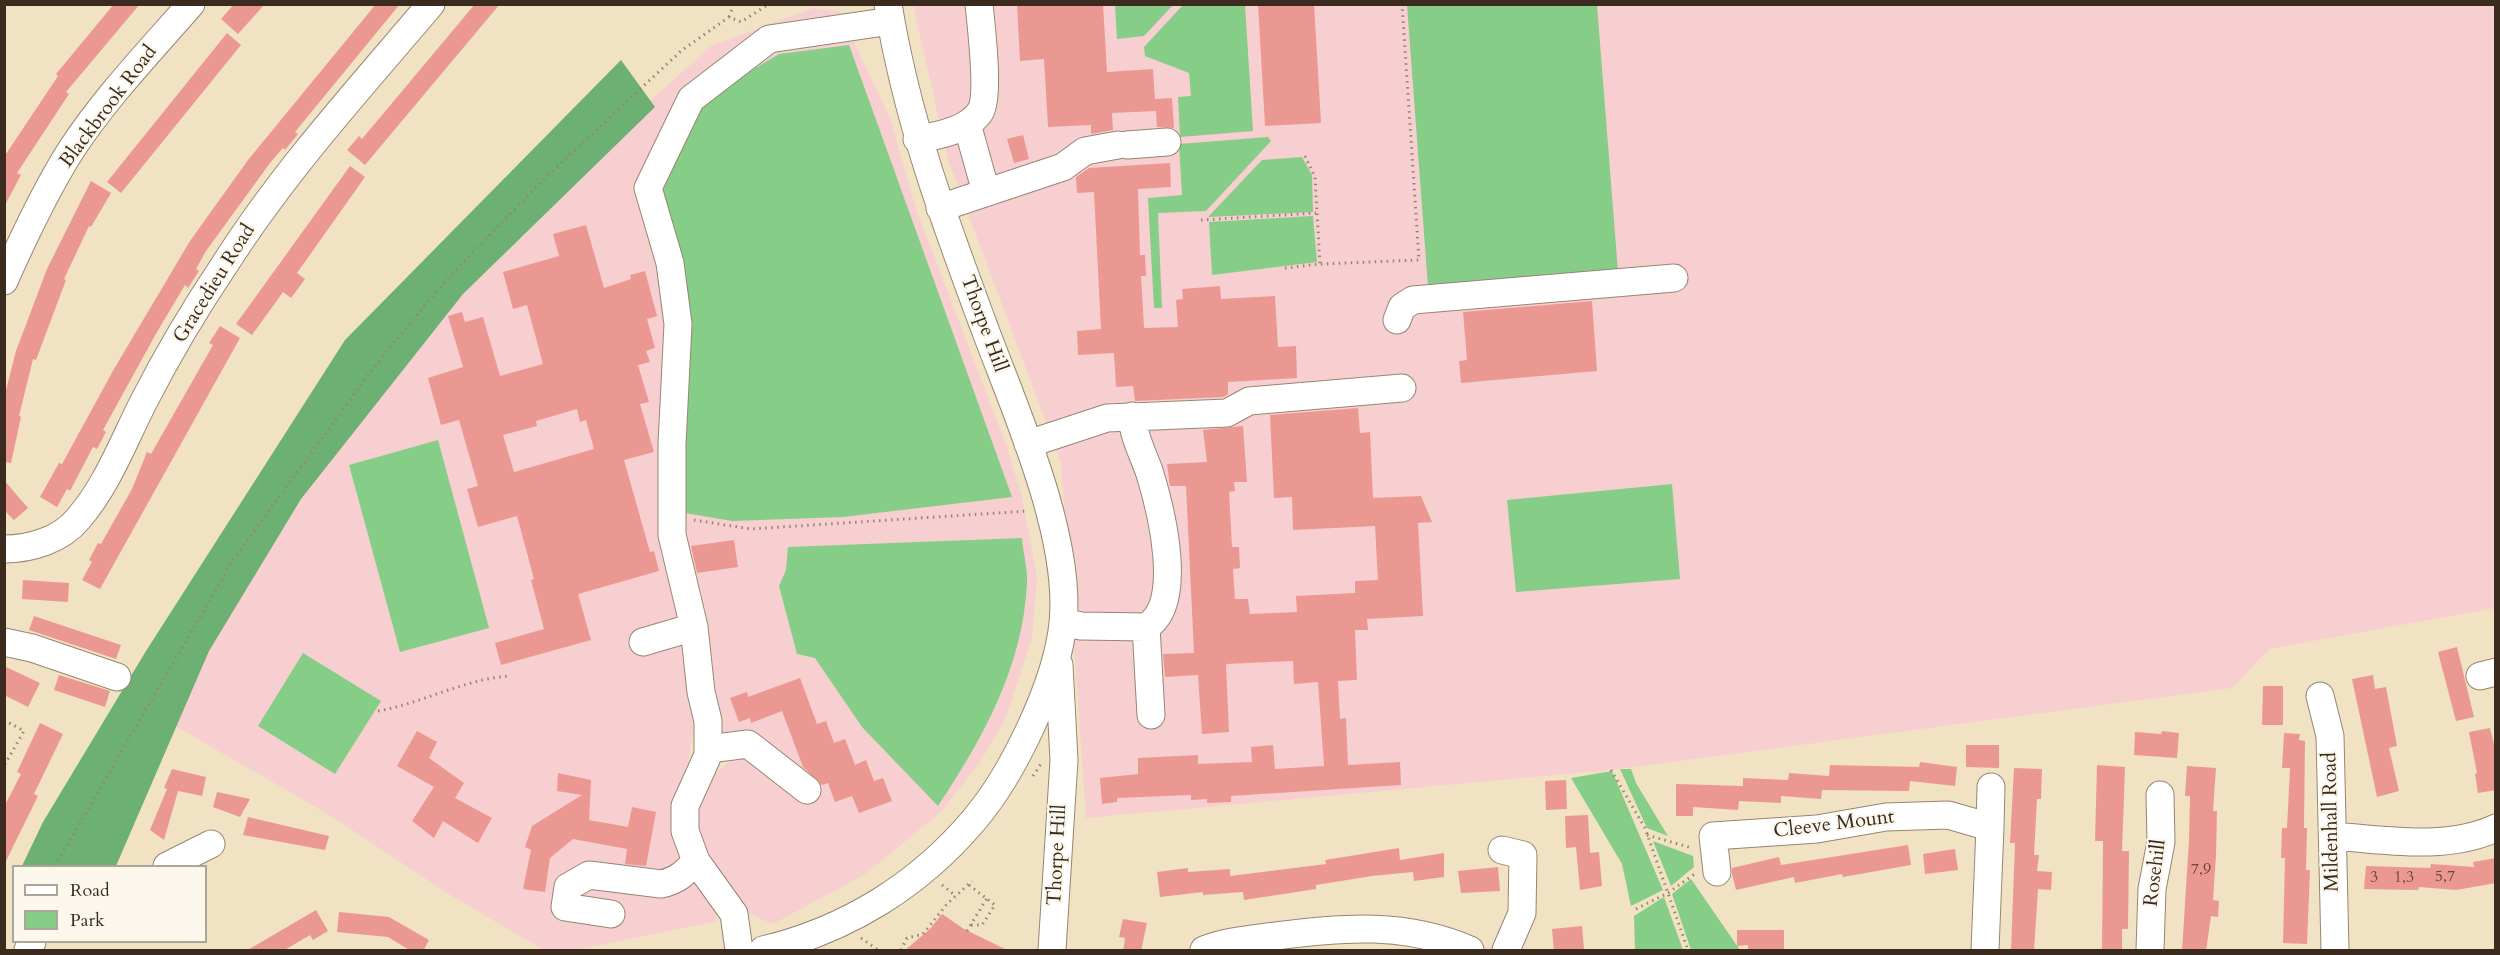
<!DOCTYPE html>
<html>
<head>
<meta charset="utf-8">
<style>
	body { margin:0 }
	#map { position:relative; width:2500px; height:955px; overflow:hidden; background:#f1e2c4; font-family:Cardo,serif }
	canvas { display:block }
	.frame { position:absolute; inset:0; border:6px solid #3b2a1e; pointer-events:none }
	.legend { position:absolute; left:12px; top:865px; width:195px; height:78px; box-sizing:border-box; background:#fbf7ec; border:2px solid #aea59a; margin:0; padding:8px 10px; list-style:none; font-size:18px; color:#3b2a1e }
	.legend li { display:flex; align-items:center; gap:12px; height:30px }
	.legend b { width:30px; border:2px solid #aea59a }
</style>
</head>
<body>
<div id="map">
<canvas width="2500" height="955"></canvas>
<div class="frame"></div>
<ul class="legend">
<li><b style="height:8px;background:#fff"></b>Road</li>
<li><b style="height:16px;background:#86cd88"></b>Park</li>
</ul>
</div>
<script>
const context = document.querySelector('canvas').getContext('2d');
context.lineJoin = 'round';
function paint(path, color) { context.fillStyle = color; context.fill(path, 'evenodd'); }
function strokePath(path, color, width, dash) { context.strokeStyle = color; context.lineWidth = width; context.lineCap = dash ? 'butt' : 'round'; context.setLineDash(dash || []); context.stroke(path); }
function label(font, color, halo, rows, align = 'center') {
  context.font = font + ' Cardo,serif'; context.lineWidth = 4.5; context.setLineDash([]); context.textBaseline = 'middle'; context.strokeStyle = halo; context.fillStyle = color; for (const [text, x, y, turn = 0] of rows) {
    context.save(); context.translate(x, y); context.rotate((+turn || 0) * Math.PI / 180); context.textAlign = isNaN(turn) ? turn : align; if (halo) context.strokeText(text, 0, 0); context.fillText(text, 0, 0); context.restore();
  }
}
const built = new Path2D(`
	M913 5H2495V608L2269 649 2232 688 1611 770 1086 818 1061 462 948 160Z
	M813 8 842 12 836 20 852 38 891 120 915 206 1007 447 1022 497 1037 578 1032 638 1006 718 980 762 941 812 864 875 773 924 745 912 691 837 706 781 728 763V749L714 718 712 662 687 667 694 727 678 818 681 834 718 921 576 950H544L450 895 331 816 172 724 232 596 371 393 541 199 711 46Z`);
const green = new Path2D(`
	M1115 5V4L1173 5 1144 36 1117 39Z
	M1183 5H1245L1253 131 1180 137 1178 97 1191 96 1189 73 1145 56 1144 47Z
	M1407 5H1597L1618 272 1428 287Z
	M849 45 1012 497 843 517 732 521 679 512 657 186 702 100 779 54Z
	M1268 137 1271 141 1206 211 1158 213 1162 308H1154L1148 198 1182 195 1179 144Z
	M1302 157 1312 175 1313 212 1208 217 1262 160Z
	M1313 216 1317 262 1212 275 1209 222Z
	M438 440 489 628 400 652 349 465Z
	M1672 484 1680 579 1516 592 1507 500Z
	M1022 538C1023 553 1028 569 1027 583 1023 667 983 738 938 806L862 727 815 658 797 654 779 586 786 570 788 547Z
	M303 653 381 701 335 774 258 726Z
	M1620 769H1631L1636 783 1668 836 1647 828Z
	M1612 771 1663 890 1631 906 1622 864 1571 778Z
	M1653 841 1693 856 1694 867 1671 886Z
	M1691 879 1740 950H1691L1672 894Z
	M1664 897 1683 950H1635L1634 916Z`);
const forest = new Path2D(`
	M621 60 655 107 463 294 301 499 209 651 116 866H22L43 822 146 651 345 340Z`);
const building = new Path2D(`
	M114 4H140L66 92 69 94 17 173 21 175 4 207V157L58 76 56 74Z
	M234 4H265L238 34 221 19Z
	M376 4H400L295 132 298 134 285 150 283 148 270 163 206 251 196 269 199 271 188 288 185 285 157 332 103 430 106 432 97 449 93 447 70 491 67 489 57 507 40 497 59 463 62 464 114 369 190 241 248 160Z
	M475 4H500L365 165 347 150 359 136 362 139Z
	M1017 4H1103L1107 72 1153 69 1155 99 1172 98 1174 128 1157 127 1156 111 1112 113 1113 130 1091 134V125L1048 127 1044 59 1020 61Z
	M1258 4H1314L1321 123 1265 126Z
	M227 33 241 45 121 193 107 182Z
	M1023 135 1029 159 1014 163 1007 139Z
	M1170 163 1171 187 1138 189 1140 255H1145L1146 276H1141L1144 328 1178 327 1176 300 1183 299 1182 289 1220 286 1221 299 1275 296 1278 347 1296 346 1297 378 1228 382V394L1223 397 1135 401 1133 386 1116 387 1114 353 1078 355 1077 331 1101 329 1094 192 1077 193 1076 177 1089 168Z
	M350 166 365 177 297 273 305 279 291 298 283 292 252 335 236 324Z
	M91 181 111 193 91 227 89 226 64 279 66 280 36 360 33 359 19 416 21 417 11 463 4 462V398L16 351 47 269Z
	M586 225 604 288 631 279 630 275 645 271 657 316 647 319 655 348 646 351 650 362 638 365 649 402 640 404 654 452 624 460 650 552 654 551 659 571 578 594 591 640 501 665 495 643 544 629 531 580 534 579 517 516 478 527 467 489 478 486 459 420 441 425 428 378 463 367 448 316 462 312 465 322 483 317 500 376 543 364 527 305 513 309 503 272 559 256 553 234ZM577 409 580 422 586 420 594 449 514 472 503 435 537 426 536 421Z
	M1592 301 1597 371 1461 383 1459 361 1467 360 1463 312Z
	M220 326 240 338 100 589 82 580 92 562 89 560 98 543 101 544 132 489 147 452 151 454 213 345 209 343Z
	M1358 408 1360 433 1370 432 1373 498 1421 496 1432 522 1418 523 1423 616 1367 619 1368 630H1355L1357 680 1338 681 1340 719 1346 718 1348 765 1400 762 1401 785 1231 796V802L1207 803V799L1191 800V795L1117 798V802L1102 804 1100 778 1138 774V758L1198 755V764L1252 762 1251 747 1273 745 1275 769 1324 766 1318 682 1294 684 1293 661 1226 664 1229 732 1202 734 1198 675 1165 677 1163 654 1194 653 1186 486H1170L1167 464 1207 462 1203 430 1243 426 1247 482H1234L1235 491 1229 492 1232 547H1239L1240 568 1233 569 1235 599H1248L1250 614 1297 612 1296 596 1355 593V581L1378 580 1375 526 1293 530 1292 497 1274 498 1270 415Z
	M4 480 28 508 14 520 4 510Z
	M734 540 738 567 697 573 691 546Z
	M23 580 69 583 68 602 22 599Z
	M34 616 121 645 116 659 29 630Z
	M2457 647 2474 717 2456 721 2438 652Z
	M4 666 40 683 28 707 4 695Z
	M59 675 110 691 105 707 54 690Z
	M2373 675 2375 689 2386 687 2397 746 2389 748 2399 791 2377 797 2352 679Z
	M800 678 817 724 826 721 834 743 845 739 855 765 866 760 874 781 883 778 892 801 859 813 852 796 835 802 828 783 822 785 803 767 782 711 751 723 750 718 739 722 730 698 747 692 748 697Z
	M2263 686H2283V725H2262Z
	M40 723 63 734 34 794 38 796 4 865V807L21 774 17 772Z
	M2490 728 2496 753V790L2478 793 2475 774 2477 773 2469 732Z
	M417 731 437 742 429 758 464 783 455 798 492 818 478 843 443 821 434 838 412 821 434 787 397 766Z
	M2162 731 2179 733 2177 758 2134 755 2135 732 2161 734Z
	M2284 733 2300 734 2299 740 2305 741 2304 828H2307L2306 870H2310L2307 944 2283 943 2285 858H2281L2282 828H2287L2290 768H2282Z
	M1966 745H1999V768L1966 767Z
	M1920 762 1957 767 1955 786 1910 781 1909 791 1822 790 1821 799 1781 796V803L1739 801 1738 810 1693 807V816H1676V784L1743 786V778L1788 780 1789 773 1829 776 1830 765 1919 767Z
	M2097 765 2125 767 2122 851H2129L2128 929H2122V951H2102L2103 841H2095Z
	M2187 766 2216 768 2213 811H2217L2216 855 2213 900 2219 901 2218 917 2211 916 2206 951H2182L2189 840 2190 796H2185Z
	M2014 768 2042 769 2041 799H2037L2034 855H2039L2037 871 2052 872 2051 890 2038 889 2034 951H2011L2015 843H2010Z
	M172 769 206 777 202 796 178 791 164 840 150 830 167 789 164 788Z
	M558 773 591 780 589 820 628 827 632 807 656 812 646 866 625 864 627 849 573 839 550 858 545 892 523 889 531 850 525 847 532 826 582 795 557 791Z
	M1566 780 1567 809 1546 810 1545 781Z
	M217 792 250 799 240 817 213 807Z
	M1588 815 1590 853 1599 852 1602 886 1580 890 1576 847 1566 848 1565 816Z
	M248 817 329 836 325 850 243 835Z
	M1908 845 1911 865 1843 877 1842 874 1795 883 1794 877 1736 890 1732 874V868L1779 857 1781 865Z
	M1399 848 1400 860 1444 853V877L1414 881 1413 872 1372 876 1316 885V889L1244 900 1243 892 1203 895V892L1160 897 1157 872 1188 868V872L1230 869V876L1326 864 1325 860Z
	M1955 849 1958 870 1925 874 1923 854Z
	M2496 858V883L2456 890 2419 887 2418 890 2364 889 2366 866 2430 868 2431 864 2474 867 2473 862Z
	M1498 867 1500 891 1461 893 1458 871Z
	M316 910 328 931 313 940 310 935 283 951H246Z
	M339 912 389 917 429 940 423 951H411L388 937 337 932Z
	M942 914 964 929 1009 951H904L930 929Z
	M1123 919 1147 923 1141 951H1123L1125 938 1119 937Z
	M1582 926 1584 949 1554 951 1552 929Z
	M1737 930H1784V951H1748V945L1737 946Z`);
const path = new Path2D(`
	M729 17 734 4
	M1305 156 1315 177 1320 264
	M1201 220 1316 213
	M1285 268 1320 264 1419 260 1402 4
	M694 520 751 529 1028 511
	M378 711C423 703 464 679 510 676
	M4 720 24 731 4 766
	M1611 770 1645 828 1688 950
	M1033 776 1041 764
	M1647 835 1692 848
	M55 866 233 560 375 366 447 279 544 179 681 51 729 17 741 22 769 4
	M942 885 956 896
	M969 885 995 905 982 925H971
	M1636 909 1668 893 1696 873
	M967 931 987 898
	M861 938 878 950
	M901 950 907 938 923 934 947 904 972 881`);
const minor = new Path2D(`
	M967 124 986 192
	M917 139C938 136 968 130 980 112 990 97 981 25 979 4
	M1127 145 1167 142
	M940 208 1063 167 1085 151 1118 145
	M4 281C24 236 45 191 71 150 105 98 150 51 191 4
	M1397 320 1402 307 1413 300 1674 278
	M1132 416C1133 437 1144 455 1150 474 1161 510 1185 604 1146 627
	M1028 444 1107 418 1227 413 1249 401 1402 388
	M4 549C30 549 61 540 78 519 107 486 124 440 144 401 168 354 196 307 225 264 284 171 360 88 431 4
	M1063 622 1081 626 1146 627 1151 715
	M4 642 32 648 117 677
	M643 642 694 627
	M2480 676 2496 672
	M2320 696 2330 736 2335 950
	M709 749 748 744 807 790
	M1990 827 1991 787
	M2333 836C2386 840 2446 851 2496 828
	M1502 850 1523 855 1522 913 1506 950
	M167 866 211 844
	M1717 872 1713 836 1817 829 1886 817 1948 815 1990 827 1985 950
	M611 914 565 907 568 887 589 875 661 884C677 881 685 873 696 861
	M28 950 32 942
	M739 950 734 914 696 861 685 831V806L708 755V721L701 692 694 627 672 535V444L678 324 670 263 648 188 691 99 769 39 891 21
	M763 950C847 930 919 885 974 820 1013 774 1057 683 1063 623 1072 537 1016 412 986 332 945 222 907 121 888 4
	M1052 950 1064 760 1059 665
	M1204 950C1226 941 1253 939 1276 936 1343 927 1407 922 1470 950
	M2150 950 2152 889 2161 842 2160 795`);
const numberNames = [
	["7,9",2201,870],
	["5,7",2445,877],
	["3",2374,878],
	["1,3",2404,878]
];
const streetNames = [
	["Blackbrook Road",109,107,-53],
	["Gracedieu Road",215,284,-58],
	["Thorpe Hill",983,324,70],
	["Mildenhall Road",2332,822,-91],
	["Cleeve Mount",1834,825,-7],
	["Thorpe Hill",1058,855,-87],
	["Rosehill",2156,873,-83]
];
paint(built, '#f7cfd0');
paint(green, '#86cd88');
paint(forest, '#6cb074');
paint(building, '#ec9892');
strokePath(minor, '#968671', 29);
strokePath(path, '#968671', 3, [1.5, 4.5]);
strokePath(minor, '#fff', 27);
label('16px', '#67463b', null, numberNames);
label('20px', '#3b2a1e', '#fbf7ec', streetNames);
</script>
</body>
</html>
